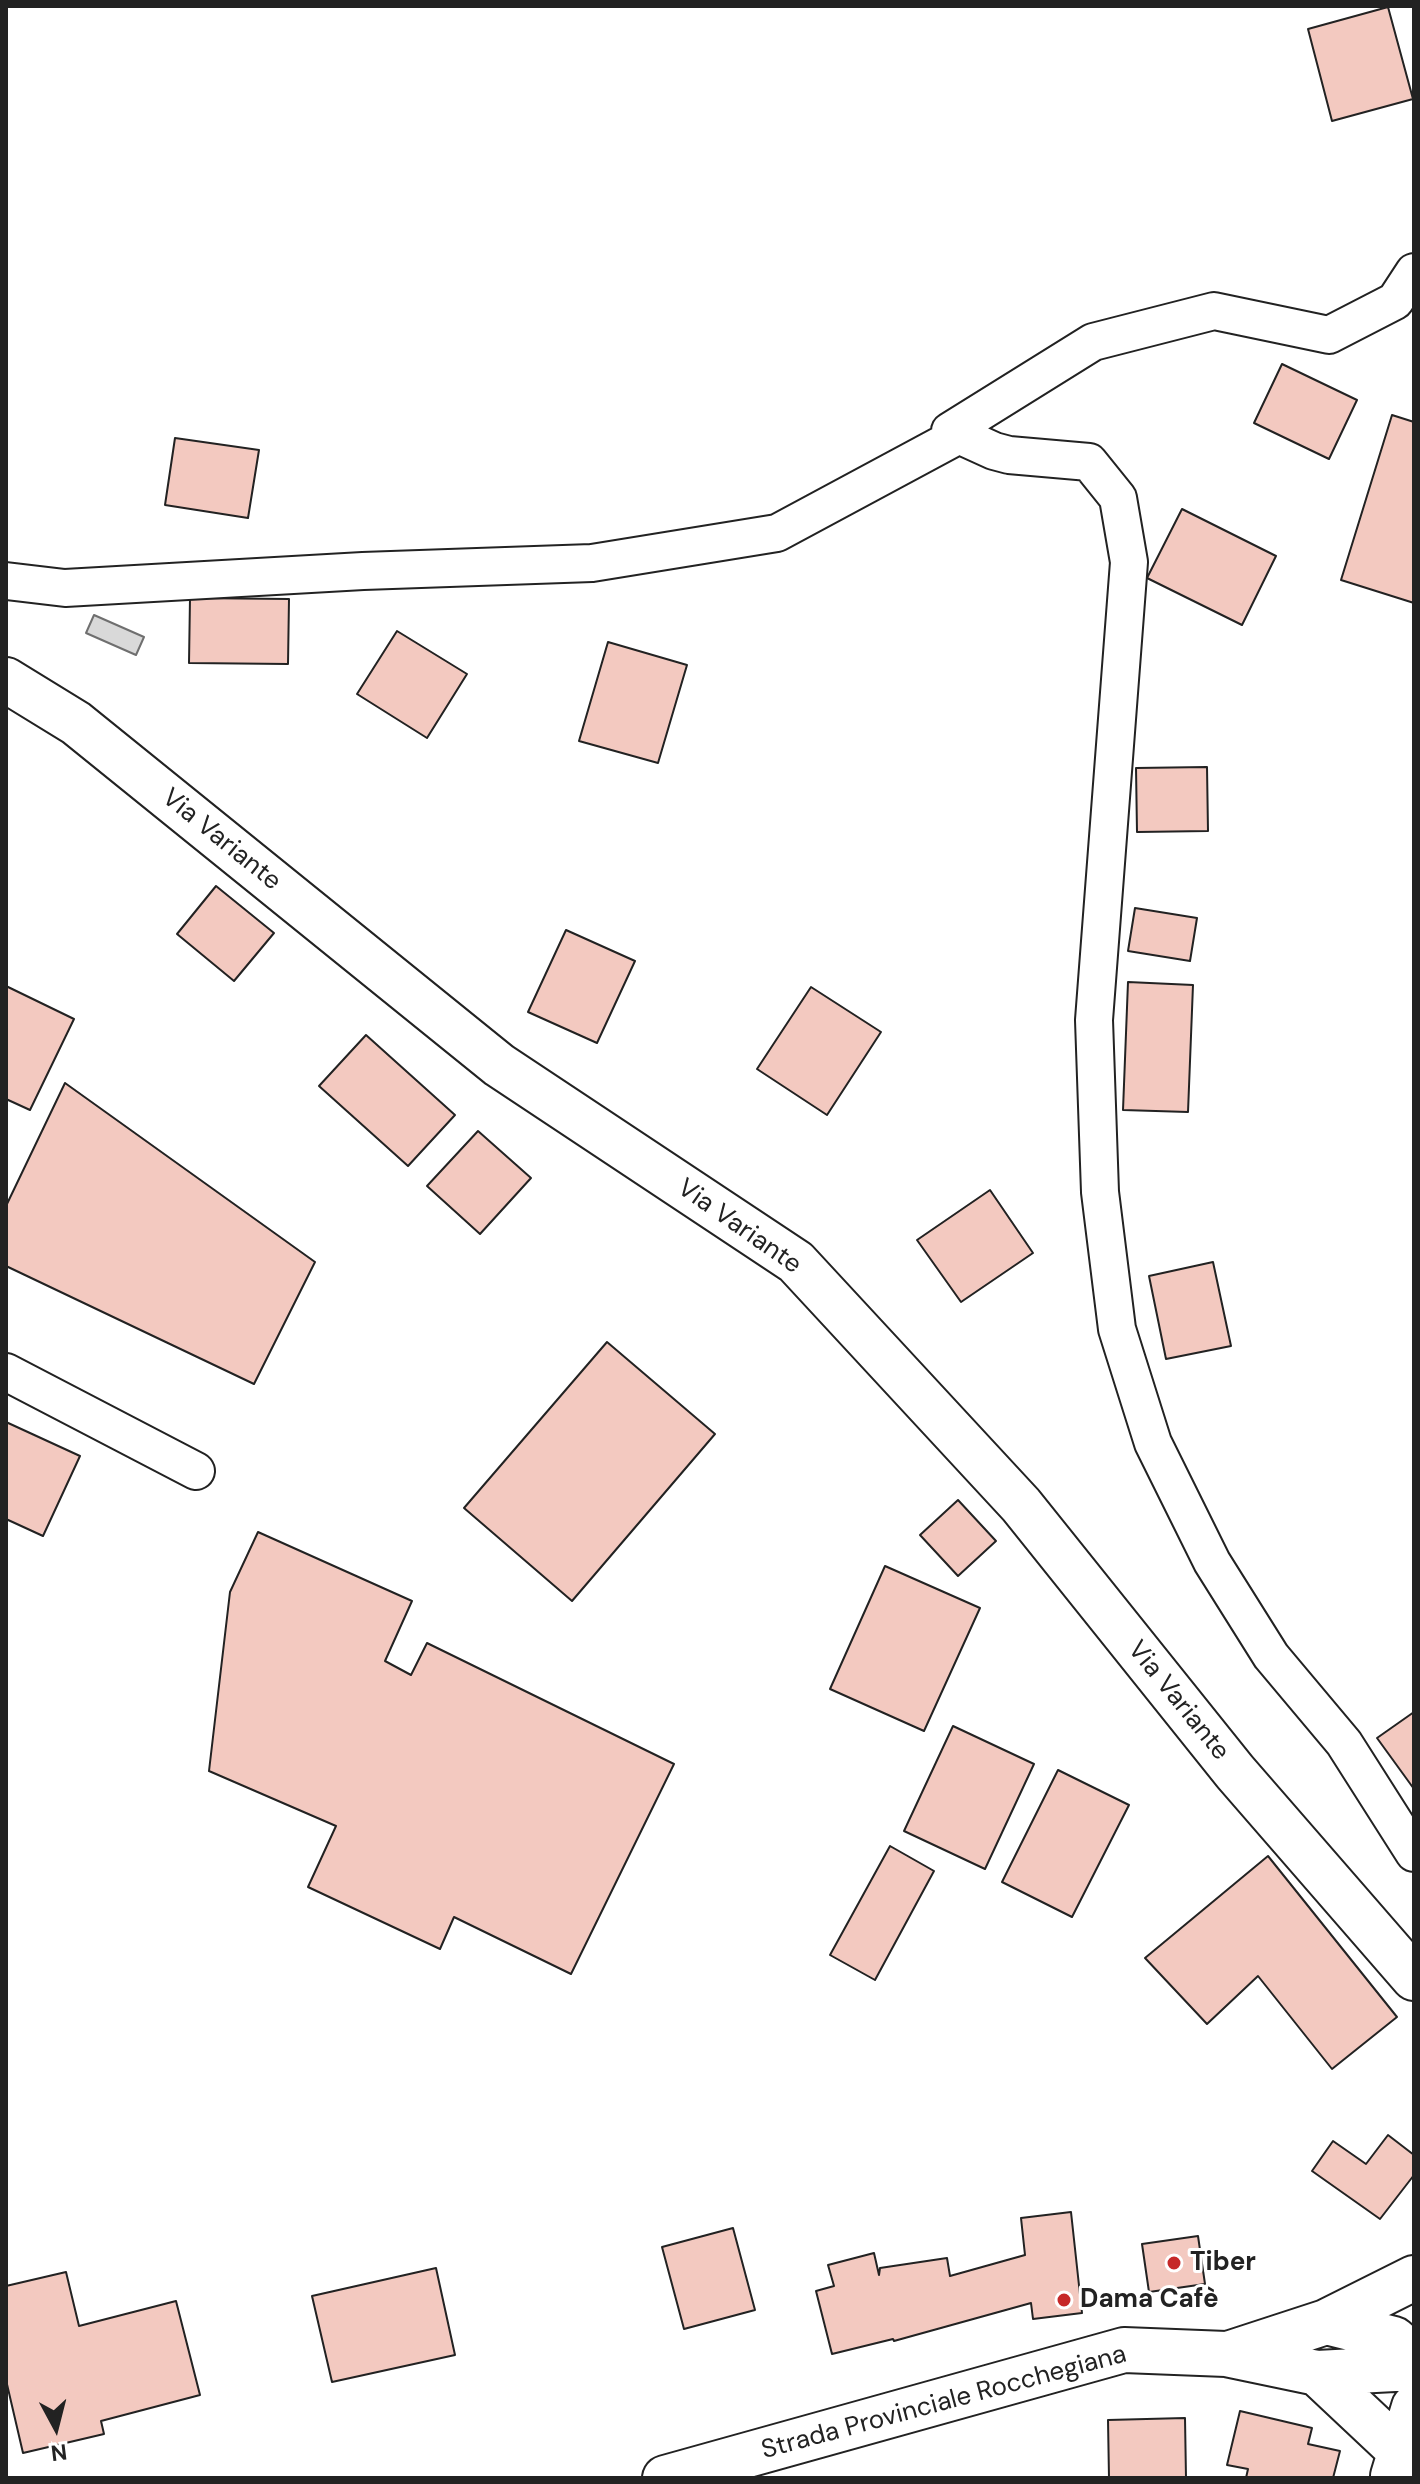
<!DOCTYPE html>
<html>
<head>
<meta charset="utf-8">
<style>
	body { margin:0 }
	#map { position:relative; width:1420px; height:2484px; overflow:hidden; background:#fff; font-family:"DM Sans",sans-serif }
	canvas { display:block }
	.frame { position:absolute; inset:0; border:8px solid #222; pointer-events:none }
	.north { position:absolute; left:16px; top:2388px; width:80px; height:80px; -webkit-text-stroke:6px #fff; paint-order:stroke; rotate:173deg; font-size:22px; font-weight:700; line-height:32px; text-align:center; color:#222 }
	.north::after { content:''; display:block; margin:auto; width:28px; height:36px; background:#222; clip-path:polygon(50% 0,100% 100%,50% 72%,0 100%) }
</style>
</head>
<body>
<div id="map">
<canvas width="1420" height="2484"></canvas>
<div class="frame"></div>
<div class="north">N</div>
</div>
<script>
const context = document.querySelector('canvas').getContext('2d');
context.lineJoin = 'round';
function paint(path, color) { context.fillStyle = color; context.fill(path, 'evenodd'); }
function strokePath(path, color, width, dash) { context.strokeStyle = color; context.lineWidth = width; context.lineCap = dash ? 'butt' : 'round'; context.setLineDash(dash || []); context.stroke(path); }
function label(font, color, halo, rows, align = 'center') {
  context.font = font + ' "DM Sans",sans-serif'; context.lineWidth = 6; context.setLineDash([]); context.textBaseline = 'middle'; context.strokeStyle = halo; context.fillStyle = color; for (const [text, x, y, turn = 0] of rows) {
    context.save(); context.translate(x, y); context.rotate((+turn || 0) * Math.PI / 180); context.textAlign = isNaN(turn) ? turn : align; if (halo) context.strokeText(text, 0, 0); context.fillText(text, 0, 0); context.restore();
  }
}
const water = new Path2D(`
	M94 615 144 637 136 655 86 633Z`);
const building = new Path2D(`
	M1388 7 1413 99 1332 121 1308 29Z
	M1282 364 1357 400 1329 459 1254 423Z
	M1392 415 1414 422V603L1341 580Z
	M175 438 259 450 248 518 165 505Z
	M1182 509 1276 556 1242 625 1147 578Z
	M190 598 289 599 288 664 189 663Z
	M397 631 467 674 427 738 357 694Z
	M608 642 687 665 658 763 579 741Z
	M1207 767 1208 831 1137 832 1136 768Z
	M216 886 274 933 234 981 177 934Z
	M1135 908 1197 918 1190 961 1128 951Z
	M566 930 635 961 597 1043 528 1012Z
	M1128 982 1193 985 1188 1112 1123 1110Z
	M6 986 74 1019 30 1110 6 1099Z
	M811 987 881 1032 827 1115 757 1069Z
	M366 1035 455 1115 408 1166 319 1086Z
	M65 1083 315 1262 254 1384 6 1266V1206Z
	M478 1131 531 1178 480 1234 427 1186Z
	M990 1190 1033 1253 961 1302 917 1240Z
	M1213 1262 1231 1346 1166 1359 1149 1276Z
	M607 1342 715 1434 572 1601 464 1508Z
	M6 1422 80 1456 43 1536 6 1519Z
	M958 1500 996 1541 958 1576 920 1535Z
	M258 1532 412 1601 385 1661 411 1675 427 1643 674 1764 571 1974 454 1917 440 1949 308 1887 336 1826 209 1771 230 1592Z
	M885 1566 980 1608 924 1731 830 1689Z
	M1414 1712V1789L1377 1738Z
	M953 1726 1034 1764 985 1869 904 1831Z
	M1058 1770 1129 1805 1072 1917 1002 1882Z
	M890 1846 934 1871 875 1980 830 1955Z
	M1268 1856 1397 2017 1332 2069 1258 1976 1207 2024 1145 1958Z
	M1388 2135 1414 2155V2175L1380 2219 1312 2171 1333 2141 1366 2164Z
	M1071 2212 1082 2313 1033 2319 1031 2303 894 2341 893 2339 832 2354 816 2291 834 2286 828 2265 874 2253 879 2275 880 2268 947 2258 950 2276 1025 2255 1021 2218Z
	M733 2228 755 2310 684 2329 662 2247Z
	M1198 2236 1205 2284 1149 2292 1142 2244Z
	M436 2268 455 2355 332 2382 312 2296Z
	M66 2272 79 2326 176 2301 200 2395 101 2421 104 2434 23 2453 6 2380V2286Z
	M1240 2411 1312 2428 1308 2444 1340 2451 1333 2478H1246L1248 2469 1227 2465Z
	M1185 2418 1186 2478H1109L1108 2420Z`);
const street = new Path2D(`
	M950 431 994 451 1009 455 1089 462 1118 498 1129 562 1094 1020 1100 1192 1117 1329 1153 1443 1212 1562 1271 1656 1344 1743 1414 1853
	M6 581 65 588 363 571 592 563 777 533 950 440V431L1093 342 1214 311 1329 335 1395 301 1414 272
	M6 1372 196 1471`);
const secondary = new Path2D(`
	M6 680 76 723 499 1065 796 1262 1021 1505 1235 1772 1414 1978
	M1326 2322 1394 2339 1414 2357
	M1228 2354 1326 2322 1414 2278
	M1317 2373 1400 2451
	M1393 2476 1414 2407
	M665 2478 1124 2350 1226 2354 1317 2373 1414 2368`);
const markers = [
	[1174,2263,8,"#c62828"],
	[1064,2300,8,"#c62828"]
];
const streetNames = [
	["Via Variante",221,840,39],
	["Via Variante",739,1227,35],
	["Via Variante",1178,1701,51],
	["Strada Provinciale Rocchegiana",944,2403,-15]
];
const poiNames = [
	["Tiber",1190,2263],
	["Dama Cafè",1080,2300]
];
paint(water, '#d9d9d9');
strokePath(water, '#6f6f6f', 2);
paint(building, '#f3c9c0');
strokePath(building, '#222', 2);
strokePath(street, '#222', 40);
strokePath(secondary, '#222', 48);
strokePath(street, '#fff', 36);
strokePath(secondary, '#fff', 44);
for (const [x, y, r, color] of markers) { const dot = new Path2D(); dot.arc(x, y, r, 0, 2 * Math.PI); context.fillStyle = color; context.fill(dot); strokePath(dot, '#fff', 3); }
label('26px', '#222', '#fff', streetNames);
label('bold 26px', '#222', '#fff', poiNames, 'left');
</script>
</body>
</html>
